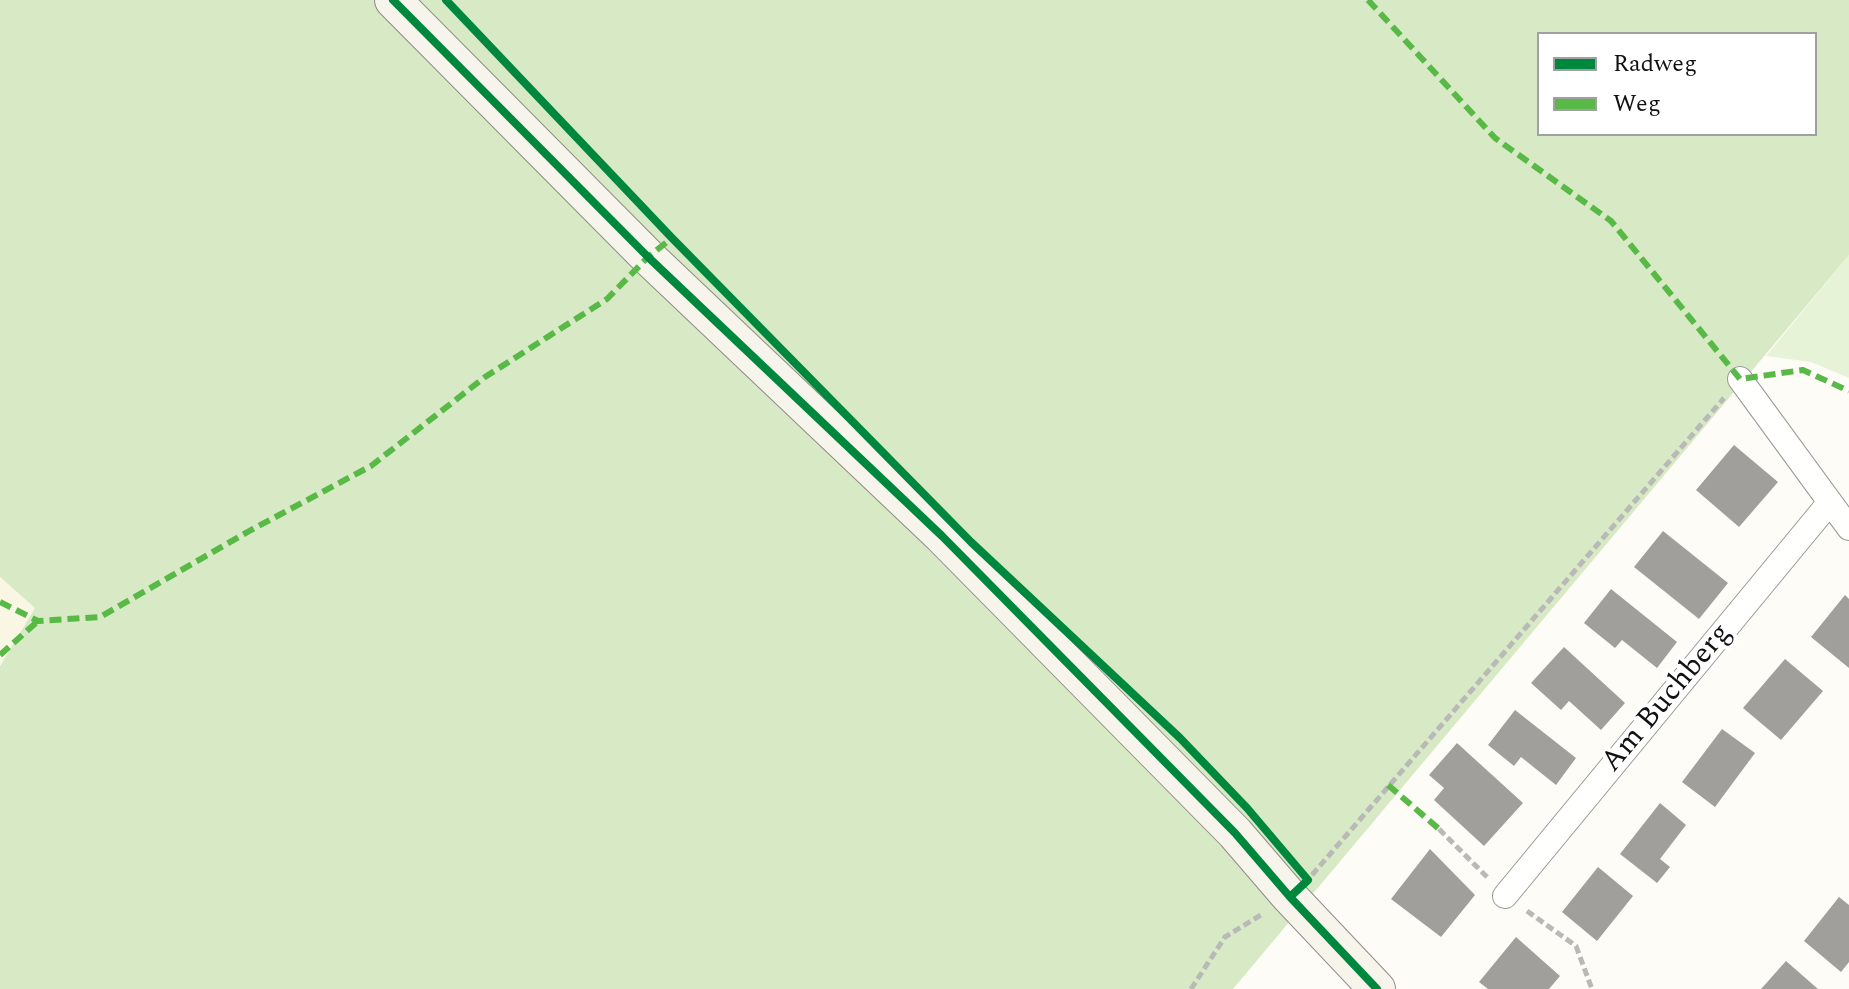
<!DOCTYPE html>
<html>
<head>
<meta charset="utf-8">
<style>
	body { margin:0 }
	#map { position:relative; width:1849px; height:989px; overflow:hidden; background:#fdfcf7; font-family:Spectral,serif }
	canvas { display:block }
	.legend { position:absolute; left:1537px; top:32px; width:280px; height:104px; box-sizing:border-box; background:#fff; border:2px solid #a0a0a0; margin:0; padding:10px 14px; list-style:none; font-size:24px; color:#111 }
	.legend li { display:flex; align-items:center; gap:16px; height:40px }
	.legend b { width:40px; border:2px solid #a0a0a0 }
</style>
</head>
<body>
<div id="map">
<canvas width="1849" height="989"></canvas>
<ul class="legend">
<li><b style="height:10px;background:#00873e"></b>Radweg</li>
<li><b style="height:10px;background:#58b947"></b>Weg</li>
</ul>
</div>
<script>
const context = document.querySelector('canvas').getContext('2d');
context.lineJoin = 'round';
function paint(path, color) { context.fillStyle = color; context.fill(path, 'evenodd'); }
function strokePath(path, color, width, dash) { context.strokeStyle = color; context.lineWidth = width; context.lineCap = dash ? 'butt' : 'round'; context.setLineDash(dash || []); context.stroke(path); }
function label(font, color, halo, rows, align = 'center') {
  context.font = font + ' Spectral,serif'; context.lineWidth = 8; context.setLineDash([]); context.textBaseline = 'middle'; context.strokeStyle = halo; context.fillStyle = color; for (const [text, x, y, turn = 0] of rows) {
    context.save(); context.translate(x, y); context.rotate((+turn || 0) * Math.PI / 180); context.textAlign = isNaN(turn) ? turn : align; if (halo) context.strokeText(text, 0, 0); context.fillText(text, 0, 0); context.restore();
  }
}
const farmland = new Path2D(`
	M0 577 35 608 0 665Z`);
const green = new Path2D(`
	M1849 255V378L1811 362 1766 356Z`);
const forest = new Path2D(`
	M0 0H1849V255L1233 989H0V666L35 608 0 577ZM1539 34H1815V134H1539Z`);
const building = new Path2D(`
	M1734 445 1778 482 1739 527 1696 490Z
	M1663 531 1728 583 1699 619 1634 567Z
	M1611 589 1677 642 1657 668 1622 640 1615 648 1584 623Z
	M1845 595 1849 599V668L1811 637Z
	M1564 647 1625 703 1601 730 1569 701 1561 710 1531 683Z
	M1785 659 1823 691 1781 740 1743 708Z
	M1515 710 1576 758 1556 785 1521 757 1514 766 1488 745Z
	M1722 729 1755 753 1715 807 1682 782Z
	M1457 743 1523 803 1484 846 1434 800 1444 788 1429 775Z
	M1660 803 1686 825 1660 859 1670 867 1657 883 1620 854Z
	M1430 849 1475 895 1441 937 1391 899Z
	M1598 867 1633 896 1597 941 1562 912Z
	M1839 897 1849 905V962L1841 972 1804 941Z
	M1516 937 1560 976 1549 989H1488L1479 982Z
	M1786 961 1818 989H1761Z`);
const path = new Path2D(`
	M1439 829 1489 879
	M1312 875 1724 398
	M1527 911 1576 946 1592 989
	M1191 989 1225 937 1264 913`);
const street = new Path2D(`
	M1740 379 1849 528
	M1505 896 1830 502`);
const secondary = new Path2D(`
	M393 0 648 257 942 536 1235 833 1290 897 1377 989`);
const quiet = new Path2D(`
	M1368 0 1495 138 1611 221 1740 379 1803 370 1849 391
	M0 602 38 621 100 617 251 530 371 466 485 377 607 299 648 257 672 238
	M0 655 38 621
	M1388 785 1439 829`);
const cycleway = new Path2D(`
	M393 0 648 257 942 536 1235 833 1290 897 1377 989
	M446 0 672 238 971 542 1180 738 1247 808 1308 880 1290 897`);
const streetNames = [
	["Am Buchberg",1668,699,-50]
];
paint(farmland, '#f9f7e4');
paint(green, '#e7f3d7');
paint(forest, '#d8eac5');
paint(building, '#a19f9c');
strokePath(street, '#979795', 26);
strokePath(secondary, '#8e8d8b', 38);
strokePath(path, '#b9b9b8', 5, [8, 4]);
strokePath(street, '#fffffe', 24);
strokePath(secondary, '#f6f4eb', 36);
strokePath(quiet, '#58b947', 6, [12, 6]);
strokePath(cycleway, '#00873e', 8);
label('30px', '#111', '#fff', streetNames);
</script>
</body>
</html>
